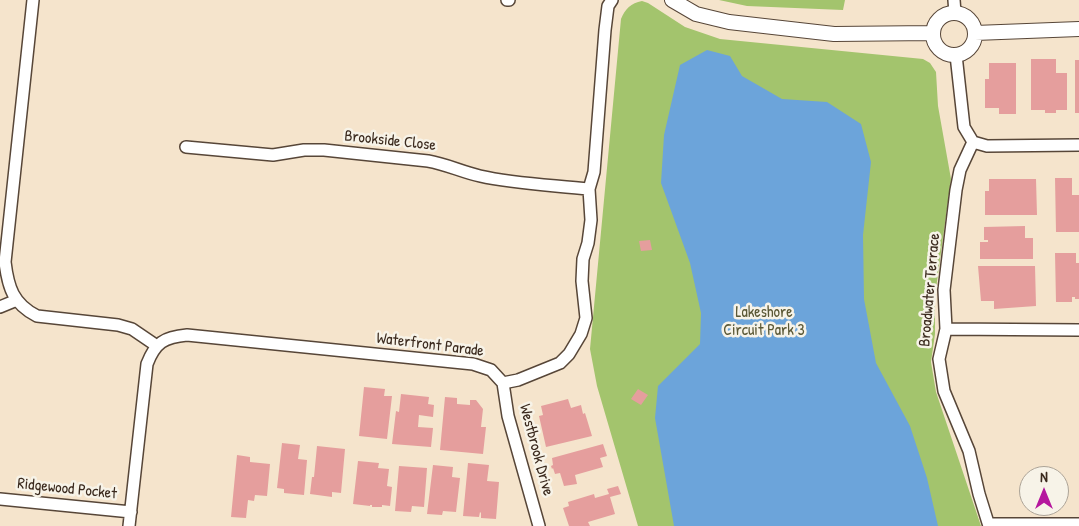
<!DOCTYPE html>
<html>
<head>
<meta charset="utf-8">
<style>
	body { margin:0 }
	#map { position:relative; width:1079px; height:526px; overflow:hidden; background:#f5e4cc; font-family:"Patrick Hand",sans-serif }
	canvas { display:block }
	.north { position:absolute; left:1019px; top:466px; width:50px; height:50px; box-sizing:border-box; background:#f7f3e8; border:1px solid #aca397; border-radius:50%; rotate:0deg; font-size:14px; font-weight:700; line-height:20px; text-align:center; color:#3b2a1e }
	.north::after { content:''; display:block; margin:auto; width:18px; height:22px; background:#b5179e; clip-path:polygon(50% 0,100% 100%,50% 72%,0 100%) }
</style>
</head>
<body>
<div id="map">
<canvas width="1079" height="526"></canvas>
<div class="north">N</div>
</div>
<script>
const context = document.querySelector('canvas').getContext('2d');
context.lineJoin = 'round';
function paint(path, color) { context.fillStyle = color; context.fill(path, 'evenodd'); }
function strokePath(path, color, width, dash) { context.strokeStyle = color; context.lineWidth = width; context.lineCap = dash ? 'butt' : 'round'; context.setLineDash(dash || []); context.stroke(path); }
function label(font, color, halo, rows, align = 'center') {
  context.font = font + ' "Patrick Hand",sans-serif'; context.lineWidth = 5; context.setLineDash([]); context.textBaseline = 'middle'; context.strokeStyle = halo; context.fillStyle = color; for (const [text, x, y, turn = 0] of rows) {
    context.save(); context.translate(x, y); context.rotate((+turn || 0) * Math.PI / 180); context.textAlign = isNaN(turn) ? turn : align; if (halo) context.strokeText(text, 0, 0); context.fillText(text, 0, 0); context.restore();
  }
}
const green = new Path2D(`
	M719 0H845L843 10 747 6Z
	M642 1 648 3 685 27 720 39 923 59 930 63 936 72 938 106 951 179 935 296V334L931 362 936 392 981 526H638L597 386 590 349 621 19C625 9 631 3 642 1Z`);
const water = new Path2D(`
	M707 50 730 56 742 76 782 99 827 102 861 124 871 162 863 235 864 299 876 363 910 426 927 478 938 526H674L655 418 658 386 700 344 701 313 690 263 661 183 664 135 680 65Z`);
const building = new Path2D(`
	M1031 59H1056V73H1067V110H1056V113H1045V110H1031Z
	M1075 60H1079V113H1075Z
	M989 63H1016V114H999V108H985V79H989Z
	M1055 178H1072V195H1079V232H1056Z
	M989 179H1036L1037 215H985V191H989Z
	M1025 226V238H1033V259H980V242H988V240H984V227Z
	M650 240 652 250 641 251 639 241Z
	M1055 253H1076V263H1079V299H1075V297H1072V302H1056Z
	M978 266H1035L1036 306 994 309V301H981Z
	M364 387 385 389 384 396H392L387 439 359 436Z
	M638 389 648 395 641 405 631 399Z
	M401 394 429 397 428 404 434 405 433 417 419 415 418 427 433 428 431 447 392 444 396 411 399 412Z
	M445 397 457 398V404L470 405V400H476L483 409 481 427H486L483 454 440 450Z
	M568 399 571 408 581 405 583 414 585 413 592 436 546 447 539 416 543 415 541 406Z
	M282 443 300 445 298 459 307 460 304 495 284 493V489L277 488Z
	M603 444 607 456 600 458 603 467 575 475 577 484 564 486 560 473 555 474 553 468 552 469 551 466 553 465 552 458Z
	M317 446 345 449 341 493 332 492V497L310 494 312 477H314Z
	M237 455 250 457V462L270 464 267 496 255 495 254 501 248 500 246 518 231 517Z
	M358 461 379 463 378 468 389 469 387 486 392 487 390 506 382 505V507H372V505H370V506L353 504Z
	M468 463 489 465 487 481 499 482 496 519 481 518V513L480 512 479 517 463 516Z
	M433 465 453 467 452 477 460 478 456 512 443 511 442 515 427 514Z
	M399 466 427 468 424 507 412 506 411 512 395 511Z
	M618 486 621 494 610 497 615 514 588 522 590 526H569L563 508 569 506 568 502 594 494 595 498 609 494 607 489Z`);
const minor = new Path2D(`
	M33 0 5 262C8 287 13 304 37 316L118 325 132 329 157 346
	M507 0H509
	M954 0 955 13
	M956 55 964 127 973 142
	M973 142 960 170 956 190 944 290 946 329 939 359 944 391 969 451 979 494 989 526
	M973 142 987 146 1079 145
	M186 147 273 155 304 150H324L428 161C446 164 462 172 480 176 515 184 553 185 589 189
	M0 307 17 300
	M946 329 1079 330
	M503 383 508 416 539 526
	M0 499 131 512
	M989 524H1079
	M129 526 147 364C155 343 164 337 187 335L473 364 491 370 503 383 518 380 560 363 569 354 581 334 586 318 582 281 583 259 588 243 591 220 589 189 594 172 605 30 608 6 612 0`);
const tertiary = new Path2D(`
	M672 0 696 14 729 22 834 34 933 33
	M933 34a21 21 0 1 1 42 0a21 21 0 1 1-42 0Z
	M975 33 1079 29`);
const streetNames = [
	["Brookside Close",390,141,6],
	["Broadwater Terrace",930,290,-85],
	["Waterfront Parade",430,345,7],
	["Westbrook Drive",536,450,75],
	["Ridgewood Pocket",67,489,6]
];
const parkNames = [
	["Lakeshore",764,313],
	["Circuit Park 3",764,331]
];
paint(green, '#a3c46d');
paint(water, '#6ca4da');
paint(building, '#e59e9d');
strokePath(minor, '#574638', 14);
strokePath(tertiary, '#574638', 16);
strokePath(minor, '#fff', 11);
strokePath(tertiary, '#fff', 14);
label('16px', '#3b2a1e', '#f7f3e8', streetNames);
label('16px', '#5a5836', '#f7f3e8', parkNames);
</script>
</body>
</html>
